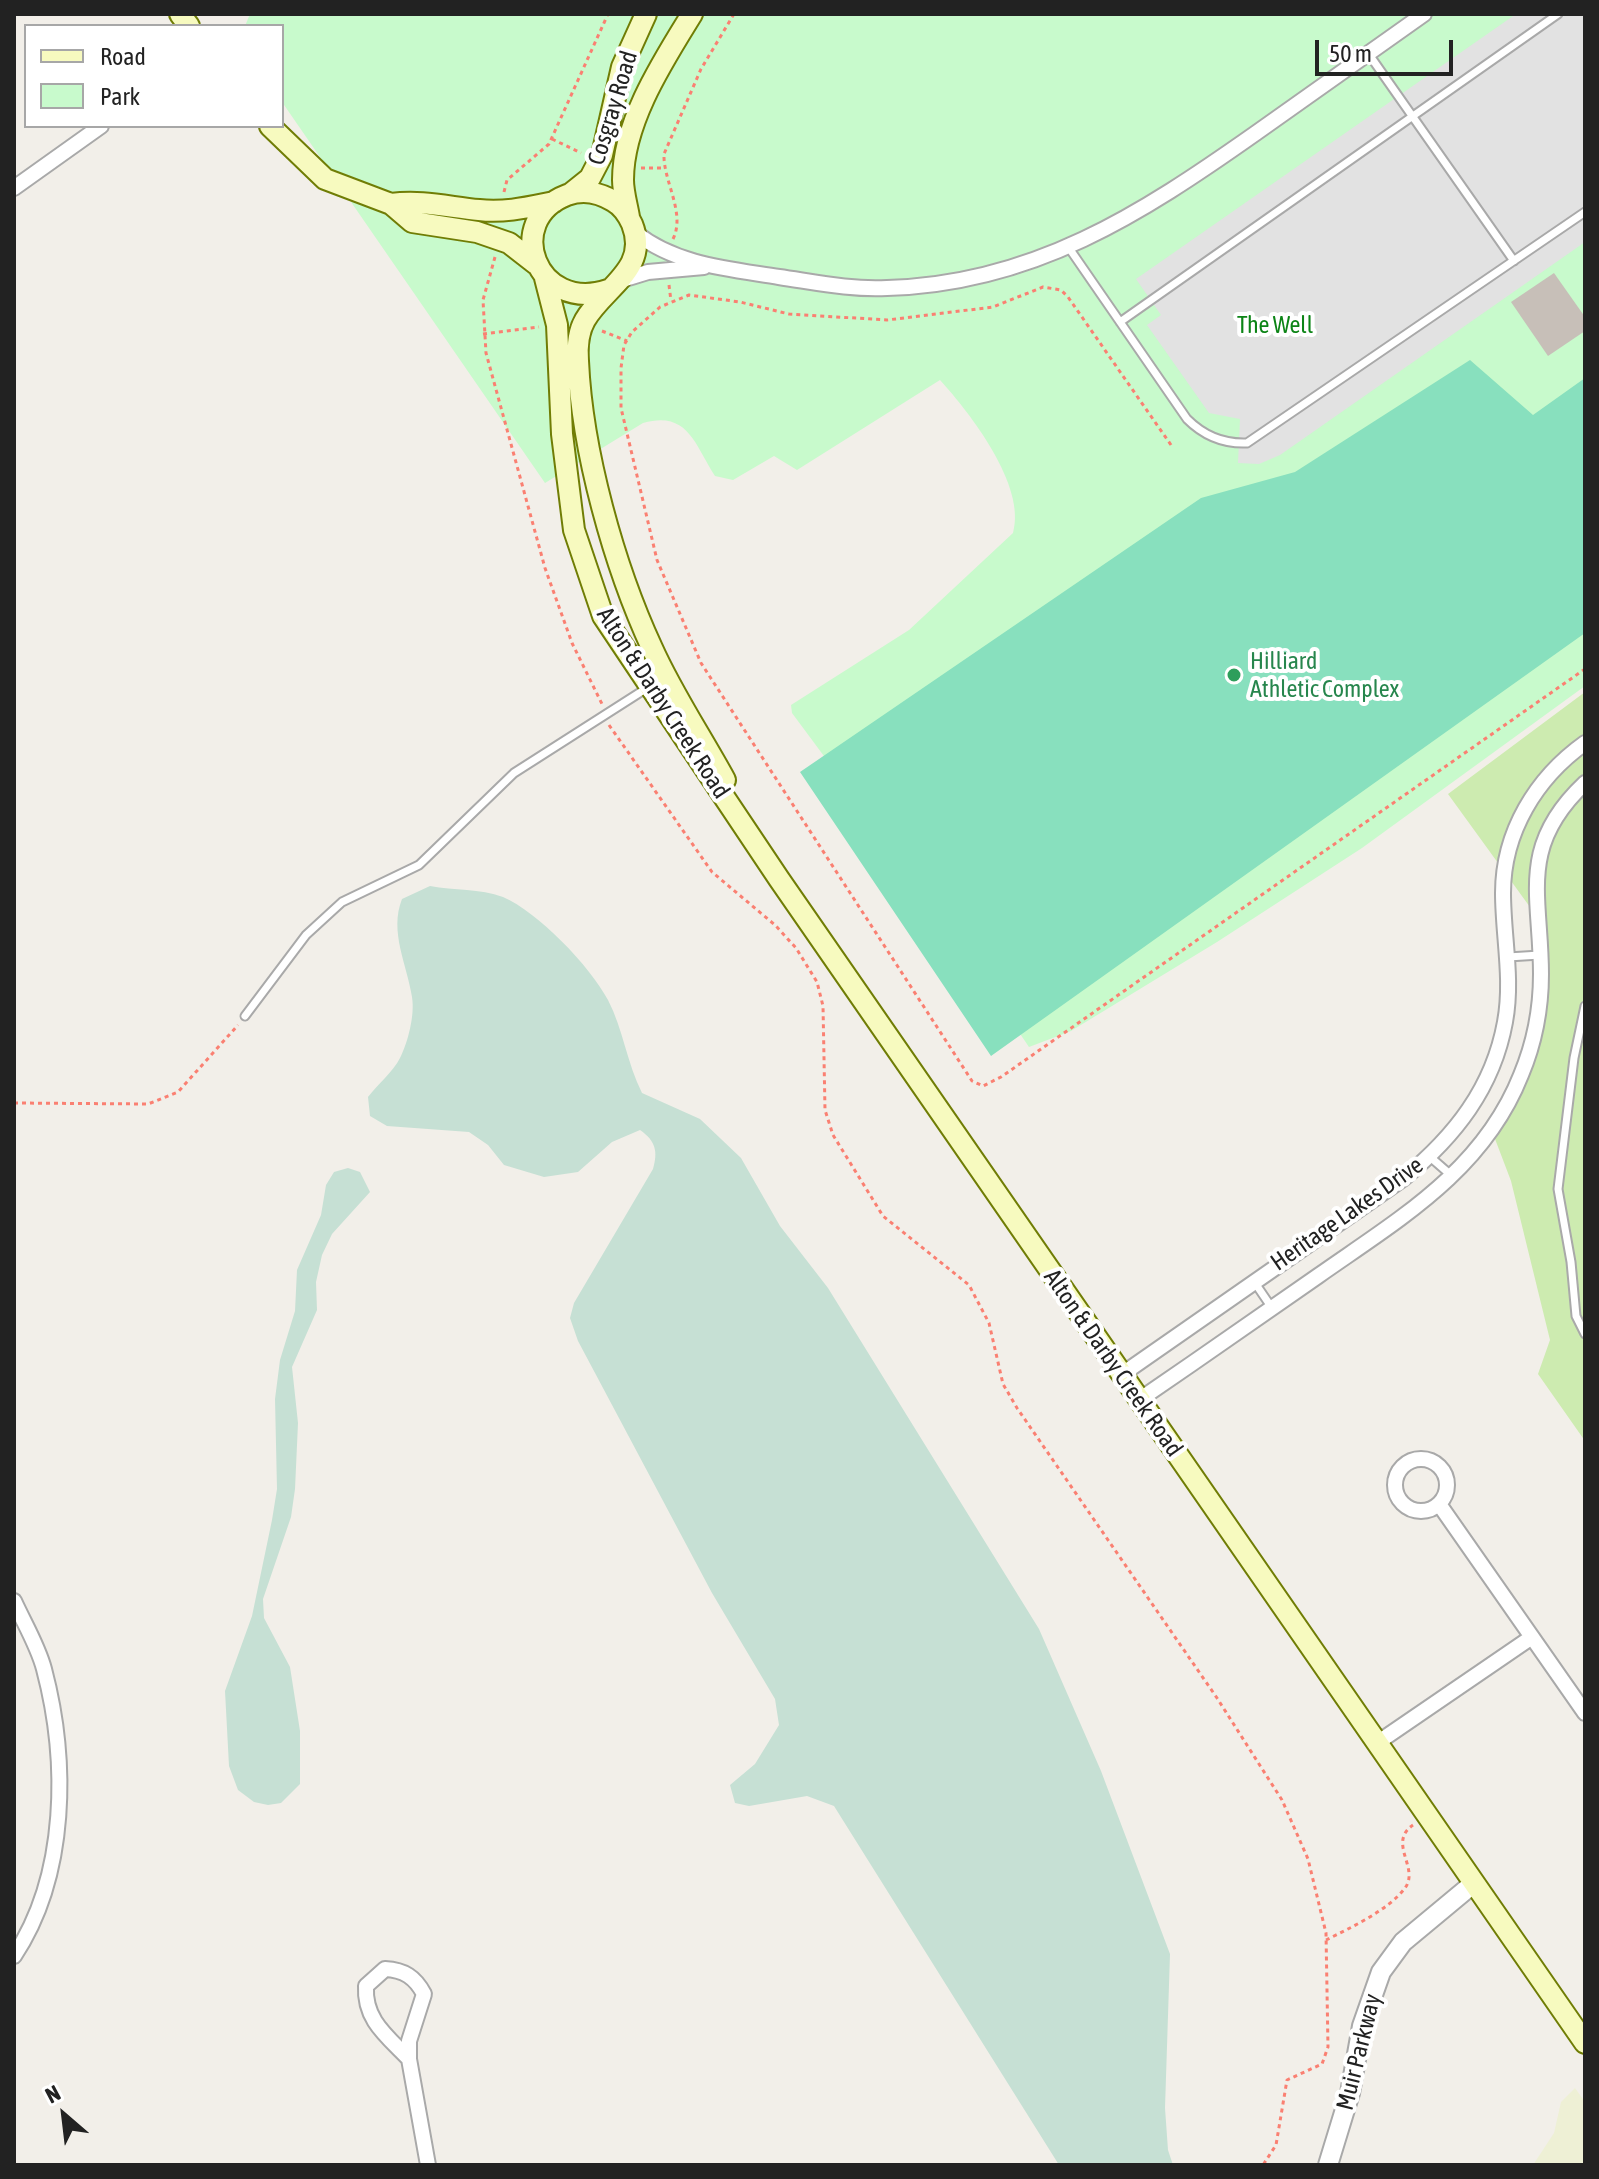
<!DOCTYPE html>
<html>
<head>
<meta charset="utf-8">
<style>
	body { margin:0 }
	#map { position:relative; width:1599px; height:2179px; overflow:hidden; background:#f2efe9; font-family:"Asap Condensed",sans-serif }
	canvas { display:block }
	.frame { position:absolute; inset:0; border:16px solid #222; pointer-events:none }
	.legend { position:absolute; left:24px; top:24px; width:260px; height:104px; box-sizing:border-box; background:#fff; border:2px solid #a7a7a7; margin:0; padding:10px 14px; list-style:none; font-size:24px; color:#222 }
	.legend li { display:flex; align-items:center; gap:16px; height:40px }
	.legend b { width:40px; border:2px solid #a7a7a7 }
	.north { position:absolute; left:24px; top:2075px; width:80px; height:80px; -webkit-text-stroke:6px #fff; paint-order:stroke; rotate:332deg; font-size:22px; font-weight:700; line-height:32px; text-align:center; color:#222 }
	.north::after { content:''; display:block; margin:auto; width:28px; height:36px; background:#222; clip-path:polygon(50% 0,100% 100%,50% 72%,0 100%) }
	.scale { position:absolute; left:1315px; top:40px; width:138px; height:36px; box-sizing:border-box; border:4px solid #222; border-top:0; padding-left:10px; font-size:24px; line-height:28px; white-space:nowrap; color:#222; -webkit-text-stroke:6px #fff; paint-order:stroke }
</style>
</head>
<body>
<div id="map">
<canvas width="1599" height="2179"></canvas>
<div class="frame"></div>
<ul class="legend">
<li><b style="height:10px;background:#f7fabf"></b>Road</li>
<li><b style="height:22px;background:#c8facc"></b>Park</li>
</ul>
<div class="north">N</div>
<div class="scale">50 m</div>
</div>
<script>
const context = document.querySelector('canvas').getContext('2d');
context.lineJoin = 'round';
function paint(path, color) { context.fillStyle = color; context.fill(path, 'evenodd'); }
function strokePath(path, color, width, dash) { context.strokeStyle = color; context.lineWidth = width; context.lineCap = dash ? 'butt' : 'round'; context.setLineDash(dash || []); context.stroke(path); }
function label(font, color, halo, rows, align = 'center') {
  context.font = font + ' "Asap Condensed",sans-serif'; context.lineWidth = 8; context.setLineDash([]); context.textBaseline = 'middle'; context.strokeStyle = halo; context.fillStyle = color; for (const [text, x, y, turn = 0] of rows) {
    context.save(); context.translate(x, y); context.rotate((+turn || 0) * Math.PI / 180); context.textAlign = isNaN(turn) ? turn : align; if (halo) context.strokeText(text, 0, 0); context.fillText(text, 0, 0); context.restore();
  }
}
const farmland = new Path2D(`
	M1575 2088 1585 2102V2165H1533L1554 2133 1561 2102Z`);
const grass = new Path2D(`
	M1585 692V1441L1538 1374 1550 1340 1511 1181 1492 1131 1536 1023 1535 914 1448 794Z`);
const wetland = new Path2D(`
	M430 886C454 891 480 888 503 897 538 912 590 966 608 1000 623 1029 627 1063 642 1093L700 1119 741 1158 780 1226 828 1288 1039 1629 1101 1771 1170 1954 1165 2108 1168 2150 1173 2165H1059L834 1806 807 1796 749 1806 735 1803 730 1785 755 1764 779 1725 775 1699 712 1593 578 1341 570 1318 574 1303 653 1169C658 1152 656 1141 640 1130L612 1142 578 1172 544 1177 504 1165 488 1145 469 1132 387 1126 370 1116 368 1097C377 1085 393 1072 400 1058 408 1042 415 1015 412 997 407 964 389 932 402 899Z
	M348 1168 360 1172 370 1192 332 1234 322 1255 316 1282 317 1310 292 1367 298 1423 295 1489 291 1517 263 1599 264 1618 290 1667 300 1731V1784L281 1803 268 1805 254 1802 238 1790 229 1766 225 1691 252 1616 272 1520 277 1489 275 1399 280 1360 295 1311 297 1270 321 1215 326 1185 334 1172Z`);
const park = new Path2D(`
	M250 14H1585V686L1362 848 1217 942 1071 1031 1029 1047 910 872 792 713 791 705 909 630 1013 533C1027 486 970 413 940 380L797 470 774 456 733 480 715 476C695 445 688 410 643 423L545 483 282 102V26H245Z`);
const pitch = new Path2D(`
	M1470 360 1533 415 1585 378V633L991 1056 800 772 1201 498 1295 472Z`);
const parking = new Path2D(`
	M1516 14H1585V242L1280 455 1259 464 1238 463 1240 419 1209 413 1147 325 1161 315 1136 279Z`);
const building = new Path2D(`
	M1554 273 1585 317V331L1548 356 1511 302Z`);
const path = new Path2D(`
	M552 139 581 153
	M641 168H662
	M504 192 507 180 549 144 608 14
	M673 239C686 213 663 181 664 154L701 69 734 14
	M495 257 483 300 486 353 545 568 572 643 602 704
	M669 285 671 301
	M602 331 627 341
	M483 334 539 327
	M1171 445 1068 297 1061 290 1043 287 993 307 887 320 789 314 740 302 689 295 660 307 632 332 624 345 621 368V408L657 560 701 663 972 1081 983 1086 1001 1077 1585 669
	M609 725 712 872 775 925 796 948 817 982 823 1006 825 1110 833 1135 883 1216 969 1285 989 1323 1003 1384 1017 1408 1217 1698 1282 1800 1308 1859 1326 1933 1328 2047 1322 2064 1287 2080 1276 2145 1263 2165
	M14 1103 148 1104 178 1092 238 1025
	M1326 1940C1350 1928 1389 1910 1405 1888 1420 1868 1387 1843 1413 1825`);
const service = new Path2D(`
	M1368 53 1514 261
	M1069 248 1187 419C1204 436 1223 444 1247 443L1585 212
	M1120 322 1558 14
	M1508 957 1540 955
	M1585 1006 1574 1058 1558 1189 1571 1262 1576 1316 1585 1334
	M245 1016 306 935 342 902 419 865 514 773 647 688
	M1429 1156 1452 1176
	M1255 1283 1272 1308`);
const minor = new Path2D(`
	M14 188 101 126
	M636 233C676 265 730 269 779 277 814 282 851 290 887 288 1033 284 1141 214 1256 133 1312 93 1368 54 1424 14
	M622 280 648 272 704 267
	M1121 1375 1404 1178C1455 1136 1493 1088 1505 1022 1513 979 1503 936 1503 893 1503 832 1536 778 1585 743
	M1139 1400C1199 1359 1259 1317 1318 1276 1399 1219 1483 1171 1521 1075 1534 1044 1541 1008 1541 974 1541 896 1517 847 1585 783
	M1395 1485a26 26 0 1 1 52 0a26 26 0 1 1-52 0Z
	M1439 1504 1585 1713
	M14 1601C24 1623 38 1646 44 1669 68 1760 68 1875 14 1956
	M1377 1743 1532 1637
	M409 2059C387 2036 364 2020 366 1986L385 1969C404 1970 415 1977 424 1994L409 2041V2059L428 2165`);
const tertiary = new Path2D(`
	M1328 2165 1350 2093 1362 2026 1381 1972 1403 1942 1474 1883`);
const secondary = new Path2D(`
	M180 14 189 26
	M270 126 325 179 391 204 412 222 477 232 509 243 536 264
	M570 194 590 178 602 155 622 67 646 14
	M391 204C422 200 448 207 479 210 505 213 529 207 554 202
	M629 217C627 205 623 192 623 180 623 122 663 61 692 14
	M545 278 557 325 562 434 574 530 603 616 779 879 1585 2043
	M608 290C536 314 502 220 567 195 583 189 600 193 613 201 622 206 628 215 632 224 650 269 604 287 585 320 578 332 577 347 578 361 582 451 614 566 652 648 672 693 701 736 725 780`);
const markers = [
	[1234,675,8,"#2e9e5b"]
];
const streetNames = [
	["Cosgray Road",613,108,-73],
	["Alton & Darby Creek Road",663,703,57],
	["Heritage Lakes Drive",1347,1214,-35],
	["Alton & Darby Creek Road",1113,1363,55],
	["Muir Parkway",1359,2052,-76]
];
const parkNames = [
	["The Well",1275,325]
];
const leisureNames = [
	["Hilliard",1250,661],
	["Athletic Complex",1250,689]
];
paint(farmland, '#eef0d5');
paint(grass, '#cdebb0');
paint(wetland, '#c6e0d4');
paint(park, '#c8facc');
paint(pitch, '#88e0be');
paint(parking, '#e2e2e2');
paint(building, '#c7bfb8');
strokePath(service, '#a9a9a9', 11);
strokePath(minor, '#a9a9a9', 18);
strokePath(tertiary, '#a9a9a9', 22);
strokePath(secondary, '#707d05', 24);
strokePath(path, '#fa8072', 3, [4, 4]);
strokePath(service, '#fff', 7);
strokePath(minor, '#fff', 14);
strokePath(tertiary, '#fff', 18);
strokePath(secondary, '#f7fabf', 20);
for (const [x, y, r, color] of markers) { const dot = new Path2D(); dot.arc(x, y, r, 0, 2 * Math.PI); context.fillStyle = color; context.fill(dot); strokePath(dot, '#fff', 3); }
label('24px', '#222', '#fff', streetNames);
label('24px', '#0c8416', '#fff', parkNames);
label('24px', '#27864d', '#fff', leisureNames, 'left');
</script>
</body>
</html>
